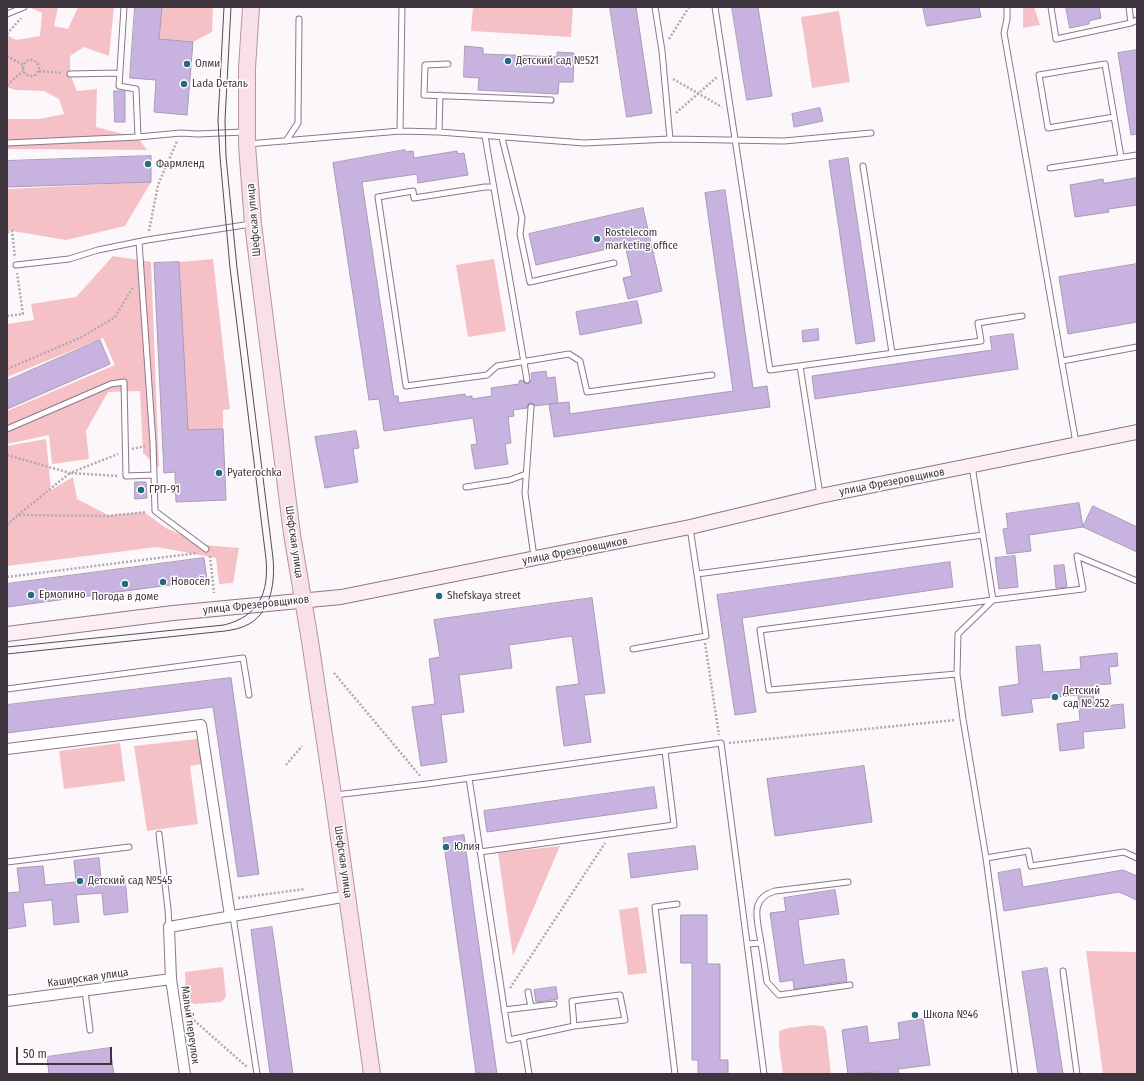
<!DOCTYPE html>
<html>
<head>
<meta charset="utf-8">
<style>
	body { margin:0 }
	#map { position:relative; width:1144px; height:1081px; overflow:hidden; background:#fcf7fb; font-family:"Fira Sans Condensed",sans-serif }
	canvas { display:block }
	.frame { position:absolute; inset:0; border:8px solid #3e343d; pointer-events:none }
	.scale { position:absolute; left:16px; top:1047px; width:96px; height:18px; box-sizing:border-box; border:2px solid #3e343d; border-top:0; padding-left:5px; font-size:12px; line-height:14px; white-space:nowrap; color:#3e343d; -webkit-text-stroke:3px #fff; paint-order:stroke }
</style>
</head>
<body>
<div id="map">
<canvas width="1144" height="1081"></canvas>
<div class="frame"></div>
<div class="scale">50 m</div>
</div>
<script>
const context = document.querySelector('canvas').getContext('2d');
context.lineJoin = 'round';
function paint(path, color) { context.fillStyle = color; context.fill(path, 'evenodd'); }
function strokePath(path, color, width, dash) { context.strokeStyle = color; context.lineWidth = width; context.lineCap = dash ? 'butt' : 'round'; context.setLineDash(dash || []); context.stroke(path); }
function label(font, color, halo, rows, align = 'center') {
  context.font = font + ' "Fira Sans Condensed",sans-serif'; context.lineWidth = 3; context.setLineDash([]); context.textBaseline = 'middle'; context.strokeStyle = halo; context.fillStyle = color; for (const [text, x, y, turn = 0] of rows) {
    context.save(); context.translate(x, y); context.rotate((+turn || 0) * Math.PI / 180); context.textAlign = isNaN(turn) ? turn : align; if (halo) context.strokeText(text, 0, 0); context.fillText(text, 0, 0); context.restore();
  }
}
const green = new Path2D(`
	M29 7H58L54 26 68 29 78 7H114L109 56 84 47 70 56V74L77 91 97 89 96 127 138 138 147 150 7 149V119H39L64 114 59 99 44 91 15 90 7 87V35L16 40 40 36 42 13Z
	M162 7H213L212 32 193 42 159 39Z
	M473 7H573L571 37 471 31Z
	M1023 7H1034L1040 25 1023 28Z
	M839 11 850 82 812 88 801 17Z
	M151 182 125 226 66 240 7 230V189Z
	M113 256 151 262 159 468 143 453 140 391 108 392 86 431 89 459 52 464 49 435 7 444V411L115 365 103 338 7 377V324L34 320 31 304 76 297Z
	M213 259 230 409 223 410V429L188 430 179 262Z
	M494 259 506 331 468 337 456 265Z
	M46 439 51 490 73 477 77 499 108 515 144 512 166 528 205 545 239 548 233 583 219 584 216 558 157 547 7 566V446Z
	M197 739 202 764 190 766 198 824 147 831 134 746Z
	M120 743 125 781 64 789 59 751Z
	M560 846 513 956 498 853Z
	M638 907 647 973 628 975 619 910Z
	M1086 951 1137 952V1074H1103Z
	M223 967 226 997 221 1002 194 1004 188 1000 186 993 185 972Z
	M812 1025 823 1026 826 1030 831 1074H783L779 1045V1031L788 1028Z`);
const building = new Path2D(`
	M135 7H162L159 39 193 42 187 115 154 112 156 80 130 78Z
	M610 7H636L652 113 627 117Z
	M732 7H758L772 96 747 100Z
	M923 7H979L981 17 927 26Z
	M1066 7H1099L1101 18 1089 21V24L1070 28Z
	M465 46 483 48V54L557 57V52L574 53 573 82H559L558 94 478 90 479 78 464 77Z
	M1137 50V134L1131 135 1118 53Z
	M114 91H125V122H115Z
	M820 108 823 121 794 127 792 114Z
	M405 150V152L413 151 414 158 457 151 458 154 464 153 468 175 418 183 417 174 362 182 394 396H398L399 403 465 394 466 397 472 396V399L492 396 491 388 519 384V381L523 380 524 383 528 384 532 379 531 373 546 371 547 378 555 377 558 403 535 406 534 404 531 403 528 404 527 408 513 410 514 416 508 417 511 443 505 444 508 464 475 469 471 445 477 444 473 418 384 431 379 399 369 400 333 163Z
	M151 156V182L7 187V161Z
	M848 158 875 341 856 344 829 161Z
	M1137 178V205L1108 209 1109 212 1075 217 1070 185 1103 179 1104 183Z
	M725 190 753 388 767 386 770 407 554 437 549 404 569 402 570 414 733 391 705 193Z
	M643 208 662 291 628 299 623 278 632 276 625 245 536 265 529 234Z
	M179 262 188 430 223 429 226 500 176 502 175 472 164 473 154 263Z
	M1137 264V322L1068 334 1059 277Z
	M637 301 642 323 580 335 576 312Z
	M818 329 819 340 803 342 802 331Z
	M1013 334 1018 369 815 399 812 376 992 350 990 337Z
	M100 340 110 364 7 409V381Z
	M356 431 359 448 353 449 358 482 325 488 315 437Z
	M135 482H146L147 498 135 499Z
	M1079 503 1083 527 1029 535 1031 551 1007 554 1003 529 1008 528 1006 514Z
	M1093 506 1137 527V552L1083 527Z
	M1015 556 1018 587 999 589 995 558Z
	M204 558 207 580 7 607V584Z
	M950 562 953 587 742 618 756 712 735 715 717 595Z
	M1064 565 1067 587 1056 588 1054 566Z
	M592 598 605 693 584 695 591 742 564 746 556 687 579 684 572 636 509 645 512 668 459 675 464 712 441 715 447 762 421 766 412 707 435 704 429 659 440 657 434 620Z
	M1040 645 1043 672 1081 669 1080 657 1117 653 1118 666 1109 667 1111 684 1092 685 1095 707 1123 704 1125 728 1083 732 1084 748 1060 751 1057 724 1080 721 1078 695 1031 699 1033 712 1002 716 999 687 1019 684 1016 647Z
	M231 678 259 874 238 877 213 707 7 733V705Z
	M864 766 872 822 775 836 767 779Z
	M654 787 657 808 487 832 484 811Z
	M464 835 473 904 497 1074H484L483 1072 476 1073 443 838Z
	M695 846 698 869 631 878 628 854Z
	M99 858 101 879 125 877 128 912 104 915 102 893 76 895 79 922 54 925 52 900 23 903 26 926 7 929V893L20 892 17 868 43 866 45 885 76 882 74 861Z
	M1020 869 1023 887 1123 870 1137 876V900L1119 892 1004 911 998 873Z
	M835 890 839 914 798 920 804 965 844 959 847 981 794 989 793 980 780 982 770 913 786 911 784 898Z
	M681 915H707V964H720V1060H728V1074H698V1060H692V963H681Z
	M272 927 293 1074H270L251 930Z
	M1047 968 1063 1074H1038L1022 972Z
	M556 987 558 999 536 1002 534 990Z
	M923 1019 930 1065 898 1069 899 1074H879L878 1072 848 1074 842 1030 867 1026 869 1043 900 1039 898 1023Z
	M110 1048 114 1074H49L47 1057Z`);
const path = new Path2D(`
	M7 34 21 18
	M669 39 689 7
	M7 56 23 65
	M23 68a8 8 0 1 1 16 0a8 8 0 1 1-16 0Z
	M39 71 62 73
	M673 79 722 107
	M7 85 23 71
	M676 113 717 77
	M149 231 158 185 177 141
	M7 232 12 231 15 258
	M7 316 23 314 17 273
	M7 369 82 337 115 317 133 287
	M132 449 145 446
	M7 455 70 473 118 454
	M18 515 70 473 118 476
	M7 525 18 515 108 516 147 512
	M210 556 214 593
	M7 577 197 553
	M705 643 719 735
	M334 673 421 777
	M729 743 955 720
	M286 765 302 746
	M238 898 305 889
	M510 988 605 843
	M188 1015 247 1067`);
const lane = new Path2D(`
	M124 7 119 86 136 89 138 137
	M655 7 662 51 670 139
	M715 7 770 370 981 341 978 323 1022 316
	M1007 7V19L1004 33 1076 443
	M1051 7 1056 39 1131 23 1137 20
	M1129 7 1131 23
	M7 14 24 7
	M448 64 425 65 424 95 551 100
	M70 74 119 73
	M1114 117 1048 128 1039 75 1105 64 1121 157
	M400 131 402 7
	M439 132 440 95
	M485 136 527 380
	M502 138 522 218 520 234 530 282 614 263
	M286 141 298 123 299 19
	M7 143 138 137 181 133 197 134 244 132
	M248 144 400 131 439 132 584 143 670 139 784 141 871 133
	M863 166 892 353
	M1050 168 1137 155
	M494 187H485L414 198 413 191 378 197 406 386 487 375 497 366 569 354 580 361 587 392 712 375
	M139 242 153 443 155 511 206 549
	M16 265 69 259 98 250 147 240 251 224
	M1062 361 1137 347
	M800 366 820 495
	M531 407 525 493 534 557
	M7 429 111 384 124 382 126 476 154 475
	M972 466 993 600 1083 589 1077 556 1137 581
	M466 487 510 480 526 474
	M690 528 697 574 983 535
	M633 649 706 636 697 574
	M957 674 769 690 760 630 993 600 958 634 957 674 963 719 986 858 1015 1074
	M7 689 243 658 249 695
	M469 778 509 1040 523 1037 529 1074
	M335 795 427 784 721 743 764 1074
	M159 834 168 909 169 927
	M480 852 674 825 665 751
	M986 858 1028 851 1031 866 1124 852 1137 858
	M7 862 129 847
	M233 916 257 1074
	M761 943 767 982 779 995 850 985
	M747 944 761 943C758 921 748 899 775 891L848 882
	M1063 971 1077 1074
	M85 991 90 1030
	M528 992 531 1007
	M504 1010 554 1004
	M523 1037 574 1026 625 1020 620 995 572 1001 574 1026
	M675 1074 655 907 677 904`);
const street = new Path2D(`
	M7 749 201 725 230 916
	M7 1001 171 979
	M185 1074 171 979 169 927 348 896`);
const secondary = new Path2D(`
	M7 634 173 613 341 597 690 527 820 496 1137 432`);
const primary = new Path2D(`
	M251 7 247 68V145L253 224 292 534 310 641 333 795 372 1074`);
const tram = new Path2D(`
	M7 647 224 625C259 616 269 593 266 559L230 268 220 157 218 120 224 7
	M7 654 225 631C233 630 242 628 249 624 272 611 275 581 273 558L237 268 226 157 225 120 231 7`);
const markers = [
	[508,61,4,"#276a7c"],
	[187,64,4,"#276a7c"],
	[184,84,4,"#276a7c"],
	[148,164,4,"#276a7c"],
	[597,239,4,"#276a7c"],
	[219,473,4,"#276a7c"],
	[141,490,4,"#276a7c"],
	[163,582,4,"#276a7c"],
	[125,584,4,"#276a7c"],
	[31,595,4,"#276a7c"],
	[439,596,4,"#276a7c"],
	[1055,697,4,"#276a7c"],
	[446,847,4,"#276a7c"],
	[80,881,4,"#276a7c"],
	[915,1015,4,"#276a7c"]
];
const poiNames = [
	["Детский сад №521",516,61],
	["Олми",195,64],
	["Lada Dеталь",192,84],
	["Фармленд",156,164],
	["Rostelecom",605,233],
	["marketing office",605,246],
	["Pyaterochka",227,473],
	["ГРП-91",149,490],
	["Новосёл",171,582],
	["Ермолино",39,595],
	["Shefskaya street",447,596],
	["Погода в доме",125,597,"center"],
	["Детский",1063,691],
	["сад № 252",1063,704],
	["Юлия",454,847],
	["Детский сад №545",88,881],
	["Школа №46",923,1015]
];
const streetNames = [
	["Шефская улица",254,220,-95],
	["улица Фрезеровщиков",892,482,-11],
	["Шефская улица",294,542,82],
	["улица Фрезеровщиков",575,551,-11],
	["улица Фрезеровщиков",256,605,-6],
	["Шефская улица",343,862,82],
	["Каширская улица",88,978,-8],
	["Малый переулок",190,1025,82]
];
paint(green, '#f6c1c6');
paint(building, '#c8b2df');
strokePath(building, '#a79bb6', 1);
strokePath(lane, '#8d768b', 7);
strokePath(street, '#8d768b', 12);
strokePath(secondary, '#8d768b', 16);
strokePath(primary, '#b496a4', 18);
strokePath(path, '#b0a9af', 2.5, [2, 2]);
strokePath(lane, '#fff', 5);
strokePath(street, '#fff', 10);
strokePath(secondary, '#fceff4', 14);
strokePath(primary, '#f8dfe9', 16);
strokePath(tram, '#544b53', 1);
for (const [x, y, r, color] of markers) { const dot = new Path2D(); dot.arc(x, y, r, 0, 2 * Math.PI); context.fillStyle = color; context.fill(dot); strokePath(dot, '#fff', 1.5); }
label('11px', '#3e343d', '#fff', poiNames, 'left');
label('11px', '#3e343d', '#fff', streetNames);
</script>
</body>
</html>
